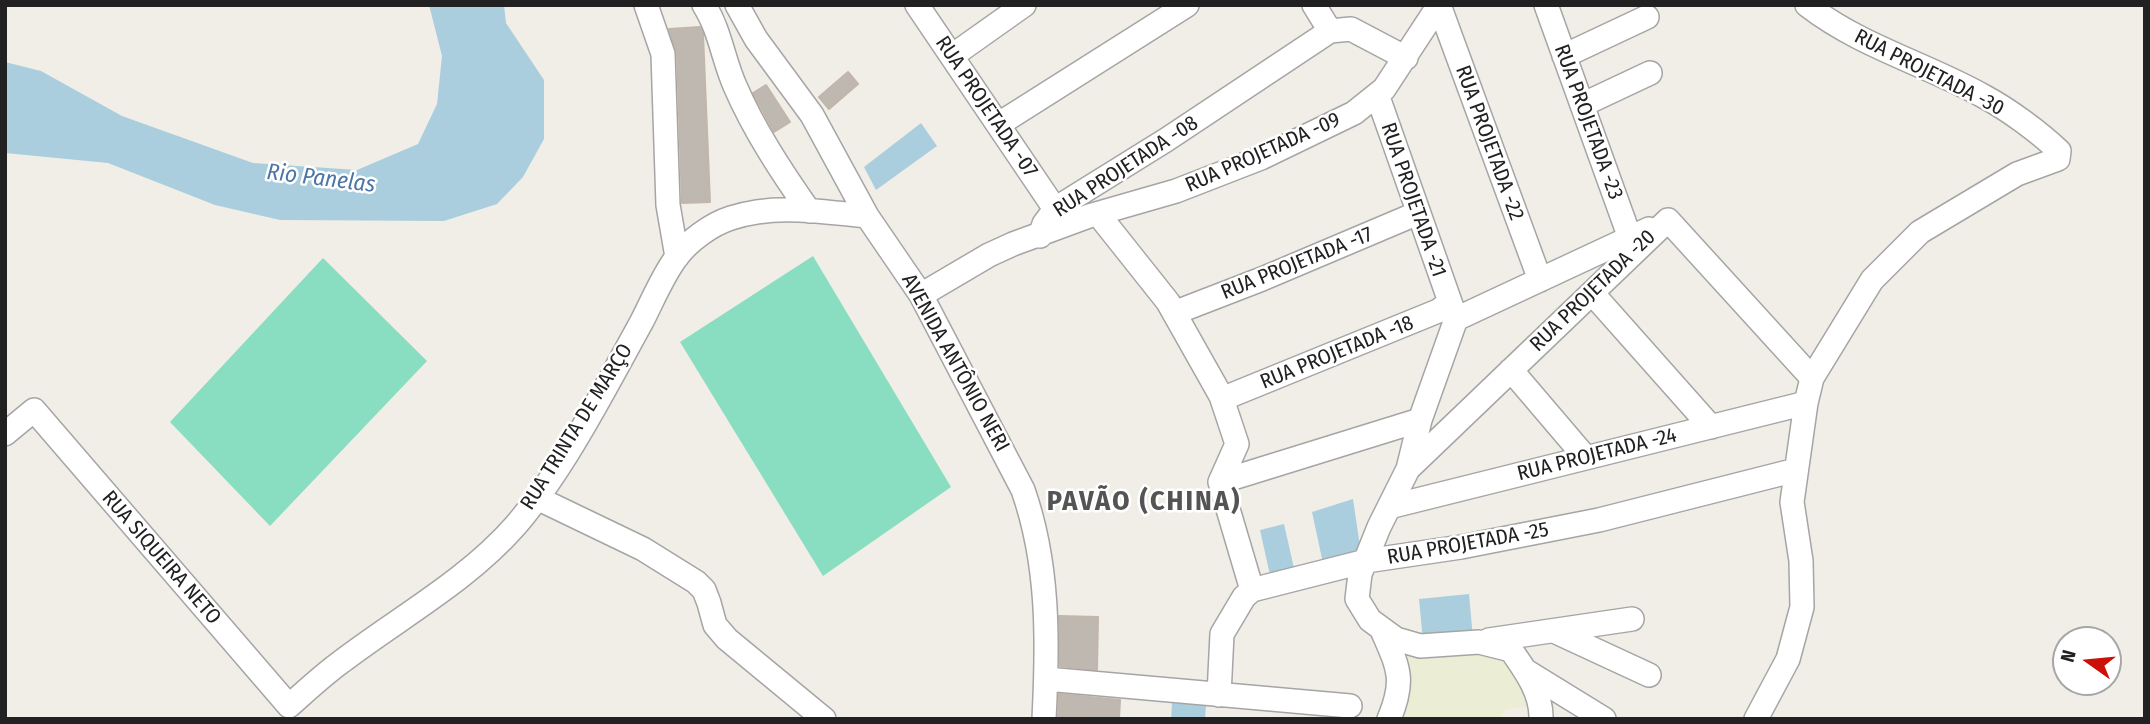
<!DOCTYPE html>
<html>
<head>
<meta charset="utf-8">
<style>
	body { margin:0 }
	#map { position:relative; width:2150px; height:724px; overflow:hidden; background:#f1eee8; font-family:"Fira Sans Condensed",sans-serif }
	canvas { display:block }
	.frame { position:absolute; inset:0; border:7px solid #212121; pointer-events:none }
	.north { position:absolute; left:2052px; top:626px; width:70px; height:70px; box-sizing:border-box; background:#fff; border:2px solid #a6a6a6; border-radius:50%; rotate:285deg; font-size:19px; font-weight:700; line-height:28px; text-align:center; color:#212121 }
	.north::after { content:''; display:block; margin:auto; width:24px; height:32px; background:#cb1107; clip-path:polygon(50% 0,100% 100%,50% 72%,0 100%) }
</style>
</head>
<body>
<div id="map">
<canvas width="2150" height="724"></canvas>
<div class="frame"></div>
<div class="north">N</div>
</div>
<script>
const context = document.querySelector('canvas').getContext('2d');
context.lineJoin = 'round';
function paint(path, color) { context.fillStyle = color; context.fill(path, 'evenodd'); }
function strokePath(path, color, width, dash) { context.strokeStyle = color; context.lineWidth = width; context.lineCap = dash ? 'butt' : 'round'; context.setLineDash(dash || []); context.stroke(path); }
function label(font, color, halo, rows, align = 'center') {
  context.font = font + ' "Fira Sans Condensed",sans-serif'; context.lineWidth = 5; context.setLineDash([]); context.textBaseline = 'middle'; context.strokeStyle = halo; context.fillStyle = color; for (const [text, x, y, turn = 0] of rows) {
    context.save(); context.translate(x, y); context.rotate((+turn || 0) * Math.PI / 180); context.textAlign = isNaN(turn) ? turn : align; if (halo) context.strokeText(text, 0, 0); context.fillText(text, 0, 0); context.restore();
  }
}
const farmland = new Path2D(`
	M1403 650 1498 653 1521 673 1533 706 1506 709 1498 719H1397Z`);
const pitch = new Path2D(`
	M813 256 951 487 823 576 680 342Z
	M323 258 427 361 270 526 170 422Z`);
const water = new Path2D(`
	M429 5H504L506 23 544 80V139L523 177 497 204 444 221 280 220 215 205 108 163 5 153V62L41 71 122 116 253 163 357 170 418 144 437 104 442 56Z
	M921 123 937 146 876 190 864 167Z
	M1353 499 1362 560 1324 568 1312 512Z
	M1284 524 1296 577 1272 584 1260 530Z
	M1469 594 1473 638 1423 641 1419 599Z
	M1172 703 1206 705 1205 719H1171Z`);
const building = new Path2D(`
	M700 27 703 34 710 202 682 203 677 54 669 29Z
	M848 72 858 84 829 109 819 97Z
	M766 85 790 122 774 132 753 93Z
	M1059 616 1098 617 1097 670 1060 666Z
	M1059 694 1120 700 1119 719 1058 716Z`);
const minor = new Path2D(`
	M646 5 663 54 668 205 677 257
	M704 5C720 30 723 59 735 86 754 130 781 171 809 211
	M737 5 756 39 812 115 867 216 921 295 1023 490C1049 564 1048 641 1044 719
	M917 5 1055 209
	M1314 5 1330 31 1351 29 1406 58
	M1439 5 1540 280
	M1546 5 1630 238
	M952 56 1024 5
	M1564 56 1647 17
	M1378 97 1455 316
	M1582 105 1650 73
	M999 124 1187 5
	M1098 214 1168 302 1221 396 1237 444 1220 482 1252 590
	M1668 220 1812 378
	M1040 236 1044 224 1055 209 1166 140 1330 31
	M1592 293 1711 427
	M921 295 989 255 1013 244 1089 216 1176 191 1261 158 1354 113 1384 89 1439 5
	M1174 313 1262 279 1418 213
	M1511 370 1586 458
	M1222 399 1438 311 1449 303
	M5 434 34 410 289 706C306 691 323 675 341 662 400 617 467 581 516 525 564 469 605 388 641 323 652 302 662 277 676 258 688 241 712 224 731 218 776 203 822 212 867 216
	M1408 469 1420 420 1456 319 1649 229
	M1220 482 1420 420
	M537 498 643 549 696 582 704 590 709 603 715 625 727 639 824 719
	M1389 507 1806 403
	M1382 630C1398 667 1406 679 1389 719
	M1554 631 1649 675
	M1489 640 1632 619
	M1526 671 1604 719
	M1046 679 1350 706
	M1219 695 1222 634 1244 597 1252 590 1366 561 1461 547 1599 520 1796 470
	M1541 719C1542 693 1525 670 1511 650L1479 642 1420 646 1396 639 1370 620 1357 599 1360 574 1379 527 1408 469 1668 220
	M1756 719 1788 659 1802 607 1801 561 1792 502 1806 403 1812 378 1872 280 1920 232 2017 174 2058 159 2059 151C2039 132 2009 110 1985 97 1927 64 1861 47 1807 5`);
const streetNames = [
	["RUA PROJETADA -30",1929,73,27],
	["RUA PROJETADA -07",986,107,56],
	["RUA PROJETADA -23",1588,122,70],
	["RUA PROJETADA -22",1489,143,70],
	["RUA PROJETADA -09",1263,153,-24],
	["RUA PROJETADA -08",1126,167,-33],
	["RUA PROJETADA -21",1413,200,71],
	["RUA PROJETADA -17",1297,264,-22],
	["RUA PROJETADA -20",1593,291,-44],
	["RUA PROJETADA -18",1337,353,-22],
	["AVENIDA ANTÔNIO NERI",955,363,61],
	["RUA TRINTA DE MARÇO",577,427,-58],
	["RUA PROJETADA -24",1597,455,-14],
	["RUA PROJETADA -25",1468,544,-10],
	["RUA SIQUEIRA NETO",161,558,49]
];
const waterNames = [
	["Rio Panelas",321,179,7]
];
const districtNames = [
	["PAVÃO (CHINA)",1144,502]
];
paint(farmland, '#ebeed4');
paint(pitch, '#89ddc1');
paint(water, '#aacedd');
paint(building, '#beb8b1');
strokePath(building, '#c2b6aa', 2);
strokePath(minor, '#a5a5a5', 26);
strokePath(minor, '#fff', 23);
label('21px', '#212121', '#fff', streetNames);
label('italic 23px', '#4c75a6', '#fff', waterNames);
context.letterSpacing = '2px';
label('bold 28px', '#545454', '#fff', districtNames);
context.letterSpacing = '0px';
</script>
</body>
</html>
